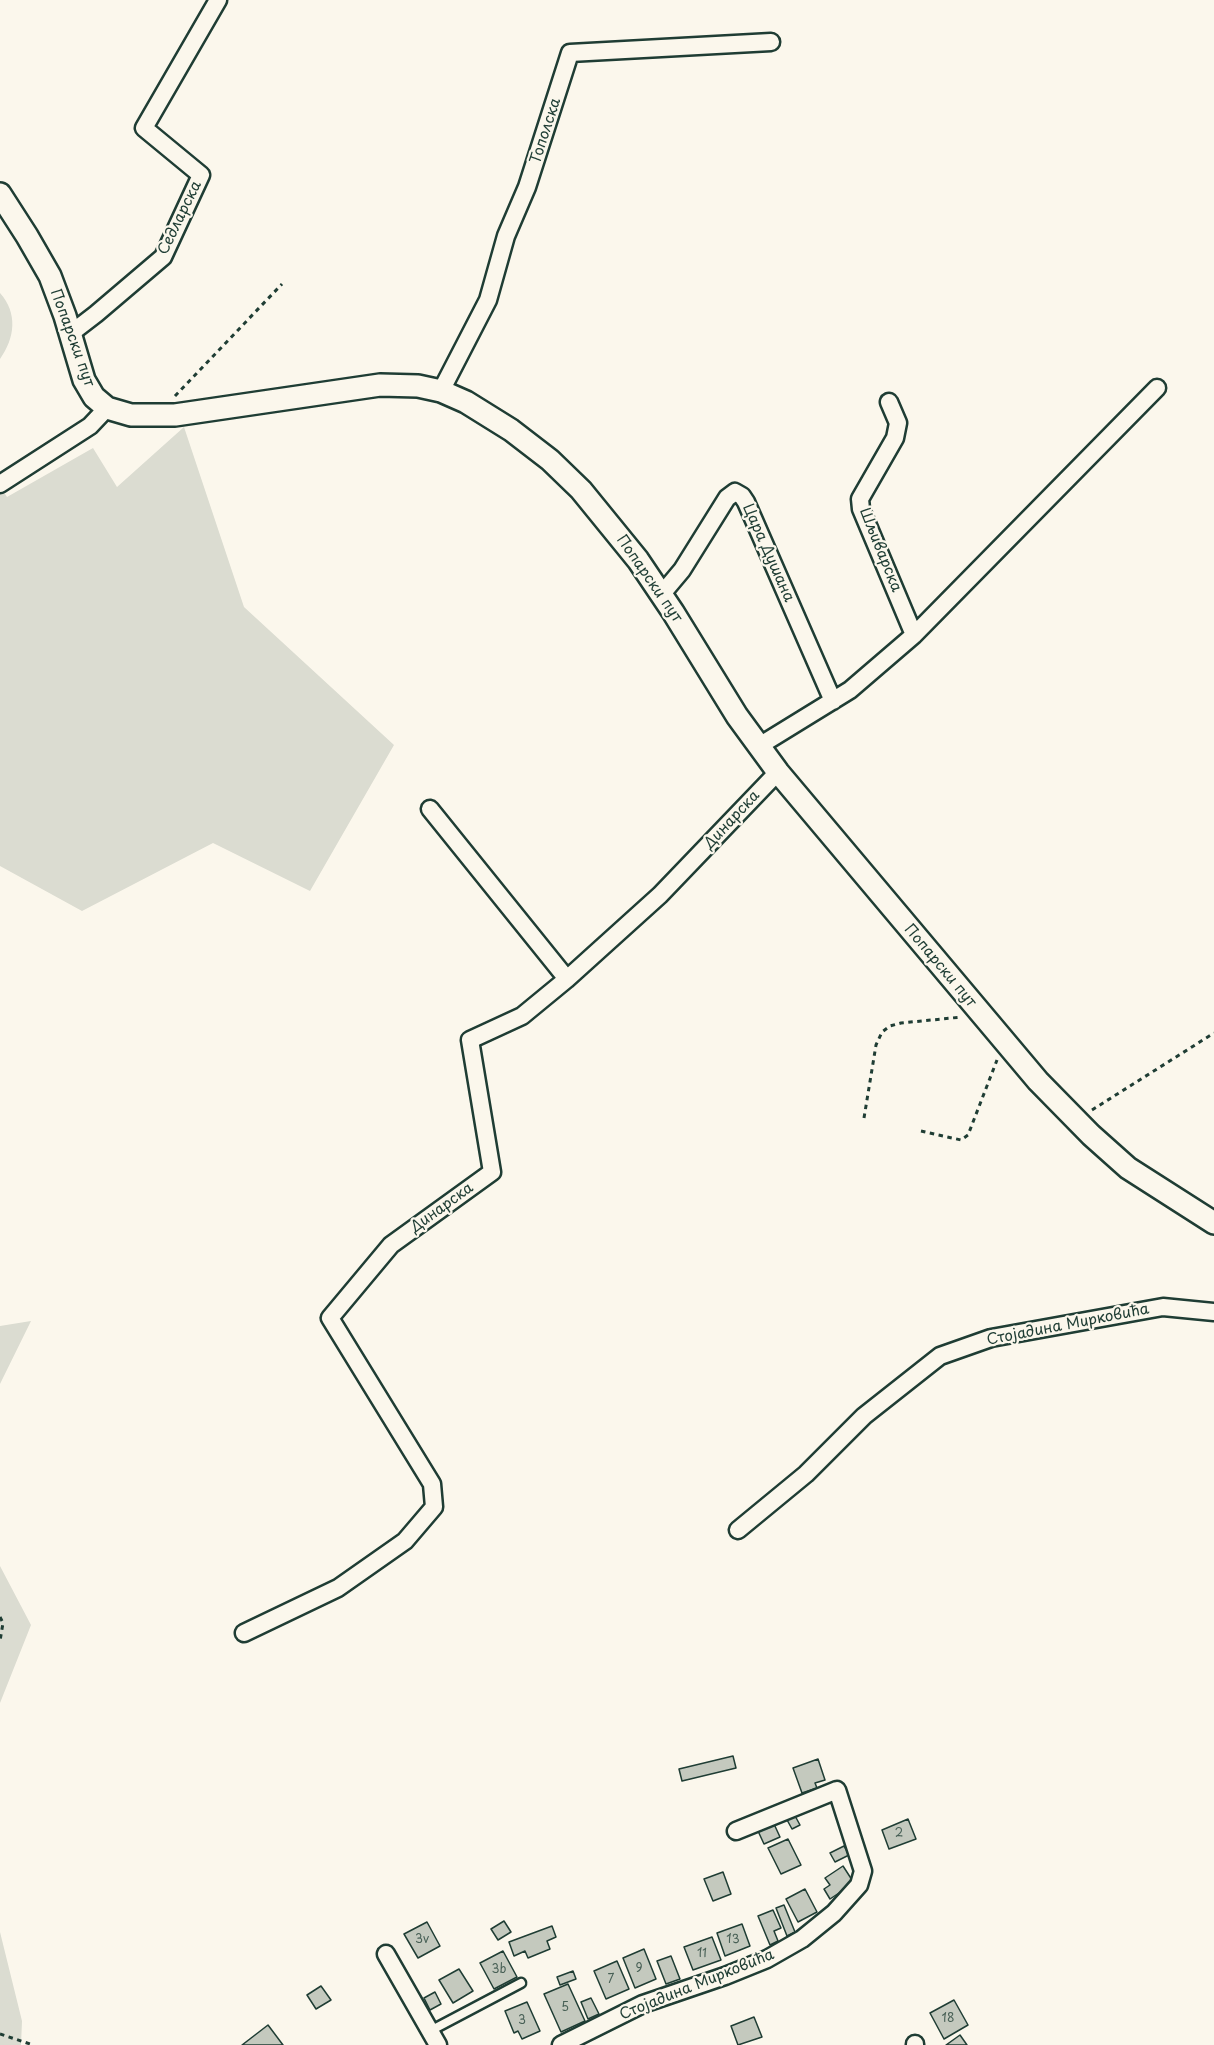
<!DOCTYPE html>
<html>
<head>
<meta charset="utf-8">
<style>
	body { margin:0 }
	canvas { display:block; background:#fbf7ec }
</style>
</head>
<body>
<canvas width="1214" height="2045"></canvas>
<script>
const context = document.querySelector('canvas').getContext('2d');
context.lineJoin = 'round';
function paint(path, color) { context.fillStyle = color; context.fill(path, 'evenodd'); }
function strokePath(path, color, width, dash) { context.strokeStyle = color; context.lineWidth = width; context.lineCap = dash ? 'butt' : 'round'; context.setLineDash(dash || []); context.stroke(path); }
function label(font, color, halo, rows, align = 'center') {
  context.font = font + ' "Playpen Sans",sans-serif'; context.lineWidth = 4.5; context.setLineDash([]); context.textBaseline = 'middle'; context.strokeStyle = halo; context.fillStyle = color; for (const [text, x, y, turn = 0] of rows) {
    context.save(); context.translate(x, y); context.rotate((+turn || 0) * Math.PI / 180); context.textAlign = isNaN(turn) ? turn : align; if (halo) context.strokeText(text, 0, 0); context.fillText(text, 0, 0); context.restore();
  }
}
const green = new Path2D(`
	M0 293C18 313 15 338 0 359Z
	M184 427 244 607 394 745 310 891 213 843 82 911 0 866V486L7 497 93 448 117 487Z
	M31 1321 0 1384V1326Z
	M0 1566 31 1625 0 1703Z
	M0 1932 22 2021 21 2045H0Z`);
const building = new Path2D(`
	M733 1756 736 1768 682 1781 679 1769Z
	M818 1759 825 1780 815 1783 817 1788 802 1793 793 1768Z
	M794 1814 800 1825 792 1829 786 1818Z
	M908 1819 916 1839 889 1849 882 1830Z
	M774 1824 780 1837 764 1844 758 1831Z
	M788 1839 801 1865 781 1874 768 1848Z
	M844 1846 849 1855 835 1862 830 1853Z
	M843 1866 854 1883 830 1899 824 1889 830 1885 825 1878Z
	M723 1872 731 1894 713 1901 704 1879Z
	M805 1889 817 1912 798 1922 786 1899Z
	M784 1905 795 1932 787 1936 776 1908Z
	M773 1910 781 1928 774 1931 778 1941 770 1945 758 1916Z
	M504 1921 511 1932 498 1940 491 1929Z
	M427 1922 440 1946 418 1958 404 1934Z
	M742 1924 750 1946 725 1956 717 1933Z
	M552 1926 556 1937 547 1941 550 1949 528 1958 525 1951 514 1956 509 1942Z
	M712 1937 721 1960 693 1970 684 1947Z
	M644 1949 656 1979 635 1988 623 1958Z
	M503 1951 517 1977 494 1989 480 1963Z
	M671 1956 680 1979 666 1984 657 1961Z
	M617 1961 629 1989 606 1999 594 1971Z
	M459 1969 473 1991 453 2003 439 1980Z
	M573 1971 576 1979 560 1985 557 1977Z
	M568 1984 585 2021 561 2032 544 1994Z
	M321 1986 331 2000 316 2009 307 1995Z
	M435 1992 441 2004 430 2010 424 1998Z
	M591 1998 599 2014 588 2019 581 2002Z
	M954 2000 968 2025 944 2039 930 2013Z
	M527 2002 540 2031 522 2039 518 2031 514 2033 505 2011Z
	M754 2017 762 2037 738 2045 731 2026Z
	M268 2025 283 2045H242Z
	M960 2035 967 2045H946Z`);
const path = new Path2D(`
	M175 396 282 284
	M1092 1110 1214 1033
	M864 1118 876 1045 882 1032 890 1026 901 1023 962 1017
	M921 1131 961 1140 968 1135 997 1060
	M0 1617 3 1623 0 1641
	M0 2034 33 2045`);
const service = new Path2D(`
	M430 2031 521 1983`);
const minor = new Path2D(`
	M70 334 96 314 163 257 201 175 144 128 218 0
	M441 391 488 300 506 236 527 187 570 53 771 42
	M889 402 898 423 895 438 864 492 860 499 861 509 914 635
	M0 484 90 426 107 408
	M661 595 682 570 727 498 735 492 742 496 746 502 833 701
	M759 746 850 690 914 635 1157 388
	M430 809 567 979
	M738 1530 806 1474 864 1416 940 1356 991 1338 1163 1307 1214 1312
	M244 1633 338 1588 405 1541 434 1507 432 1484 330 1318 391 1245 492 1172 470 1040 522 1016 567 979 660 895 778 772
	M386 1954 438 2045
	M915 2044V2045
	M561 2045 643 2004 725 1976 767 1959 802 1939 834 1913 859 1885 863 1871 837 1790 736 1831`);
const tertiary = new Path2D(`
	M0 194 27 236 50 276 65 316 84 380 94 397 107 408 131 415H175L380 385 418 386 441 391 466 402 511 430 550 460 581 490 638 560 673 612 737 716 778 772 1038 1081 1091 1135 1128 1168 1214 1223`);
const numberNames = [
	["2",899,1834],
	["3v",422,1940],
	["13",733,1940],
	["11",702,1954],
	["9",639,1969],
	["3b",499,1970],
	["7",611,1980],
	["5",565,2008],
	["18",948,2019],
	["3",522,2021]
];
const streetNames = [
	["Тополска",546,131,-72],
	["Седларска",180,218,-64],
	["Попарски пут",72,338,70],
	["Шљиварска",880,550,68],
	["Цара Душана",768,553,66],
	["Попарски пут",649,579,55],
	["Динарска",732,820,-47],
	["Попарски пут",940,966,50],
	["Динарска",442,1208,-36],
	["Стојадина Мирковића",1068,1325,-11],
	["Стојадина Мирковића",697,1985,-22]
];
paint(green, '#dbdcd1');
paint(building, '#c4c9be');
strokePath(building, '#1f3d34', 1.5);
strokePath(service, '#1f3d34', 13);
strokePath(minor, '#1f3d34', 21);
strokePath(tertiary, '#1f3d34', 26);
strokePath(path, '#1f3d34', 3, [4.5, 4.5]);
strokePath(service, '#fbf7ec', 8);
strokePath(minor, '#fbf7ec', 16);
strokePath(tertiary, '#fbf7ec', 21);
label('12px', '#486056', null, numberNames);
label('15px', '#1f3d34', '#fbf7ec', streetNames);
</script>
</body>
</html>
